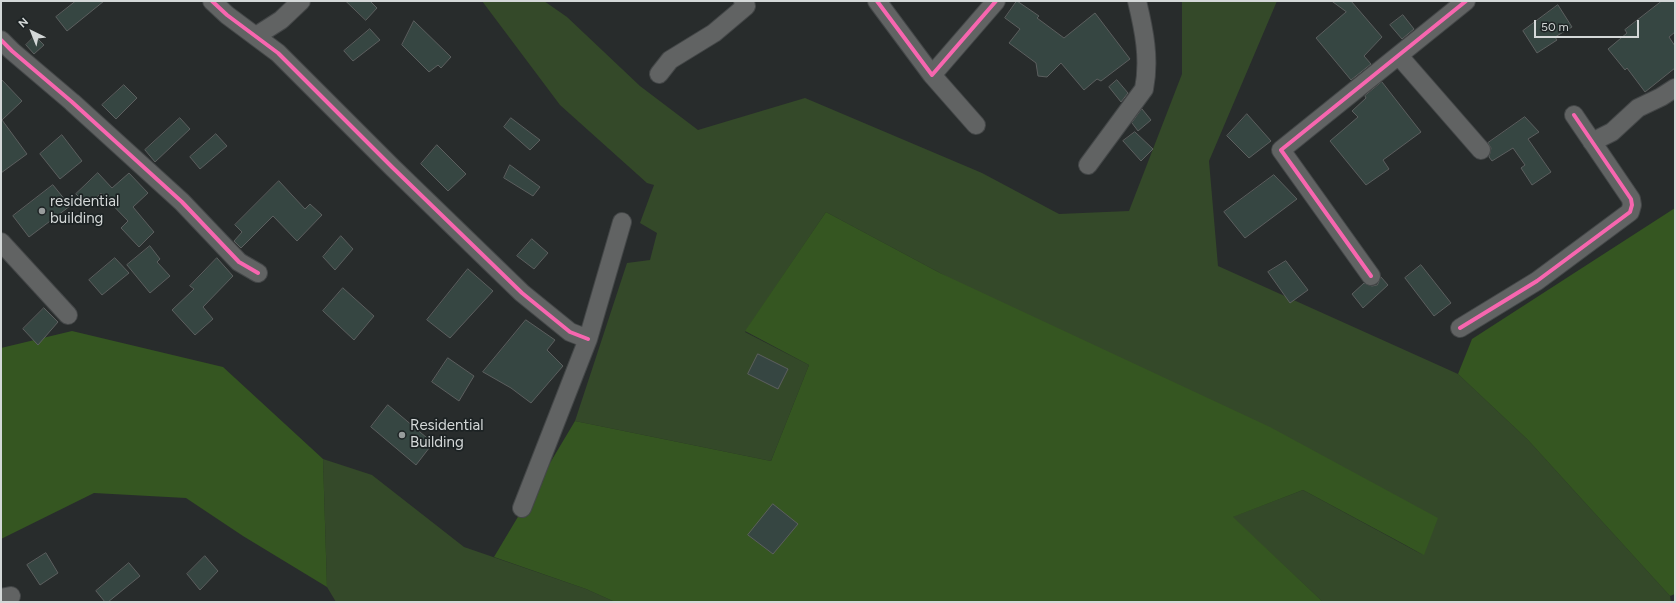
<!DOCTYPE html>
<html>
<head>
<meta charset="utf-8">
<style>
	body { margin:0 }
	#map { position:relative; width:1676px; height:603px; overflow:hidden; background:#282c2c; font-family:Figtree,sans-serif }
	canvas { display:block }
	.frame { position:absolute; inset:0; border:2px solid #d4d8d8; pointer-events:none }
	.north { position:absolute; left:12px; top:12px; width:40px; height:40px; -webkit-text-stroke:3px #1d2324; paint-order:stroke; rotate:317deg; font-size:11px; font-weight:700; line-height:16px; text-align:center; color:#d4d8d8 }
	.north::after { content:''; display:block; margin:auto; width:14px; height:18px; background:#d4d8d8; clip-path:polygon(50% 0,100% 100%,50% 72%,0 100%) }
	.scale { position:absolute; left:1534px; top:20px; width:105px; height:18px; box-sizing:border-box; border:2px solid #d4d8d8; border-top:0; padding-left:5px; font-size:12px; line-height:14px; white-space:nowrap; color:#d4d8d8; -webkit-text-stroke:3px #1d2324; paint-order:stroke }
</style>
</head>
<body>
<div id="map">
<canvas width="1676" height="603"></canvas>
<div class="frame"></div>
<div class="north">N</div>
<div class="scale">50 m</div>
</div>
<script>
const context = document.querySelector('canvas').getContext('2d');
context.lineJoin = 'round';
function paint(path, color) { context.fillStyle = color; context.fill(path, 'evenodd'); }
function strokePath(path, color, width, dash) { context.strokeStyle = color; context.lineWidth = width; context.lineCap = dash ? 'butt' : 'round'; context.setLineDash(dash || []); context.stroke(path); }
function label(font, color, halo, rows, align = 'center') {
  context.font = font + ' Figtree,sans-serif'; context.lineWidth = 3.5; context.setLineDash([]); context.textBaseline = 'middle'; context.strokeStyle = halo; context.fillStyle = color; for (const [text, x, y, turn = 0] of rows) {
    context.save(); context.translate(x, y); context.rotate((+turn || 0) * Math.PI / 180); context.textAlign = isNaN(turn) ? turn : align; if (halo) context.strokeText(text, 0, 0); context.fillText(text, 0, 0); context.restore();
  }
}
const green = new Path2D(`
	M482 1H544L567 17 640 86 698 130 805 98 982 173 1059 214 1129 211 1182 74V1H1277L1209 161 1218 266 1458 374 1528 440 1670 596 1671 602H1323L1232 517 1303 490 1423 555 940 273 826 212 745 332 809 365 771 461 575 421 627 263 650 260 657 233 640 223 654 185 647 183 560 105Z
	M323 459 372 475 464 547 586 589 615 602H336L327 587Z`);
const forest = new Path2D(`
	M1675 208V594L1670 596 1528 440 1458 374 1472 339Z
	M826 212 940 273 1270 427 1438 518 1424 555 1303 490 1233 517 1323 602H615L586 589 494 557 575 421 771 461 809 365 745 331Z
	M72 331 223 367 323 459 327 587 243 536 186 498 94 493 1 539V348Z`);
const building = new Path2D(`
	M76 1H104L67 31 56 17Z
	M346 1H370L377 8 366 20Z
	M1017 1 1039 16 1037 18 1064 38 1095 13 1130 59 1101 81 1097 79 1084 90 1061 63 1047 77 1038 76 1036 63 1009 43 1020 29 1005 18Z
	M1332 1H1351L1382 37 1364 56 1371 64 1351 80 1316 38 1346 12Z
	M1662 1H1675V32L1669 37 1675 46V68L1645 92 1627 68 1625 70 1608 49 1627 33 1625 30Z
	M1558 5 1572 27 1555 37 1557 40 1537 53 1523 31Z
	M1403 15 1414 29 1402 39 1390 25Z
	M414 21 451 57 441 68 438 65 429 72 402 45Z
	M370 29 380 40 353 61 344 51Z
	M35 36 44 45 34 54 26 45Z
	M1 79 22 101 2 120 27 154 1 173Z
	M1117 80 1128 93 1121 102 1109 87Z
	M1382 82 1421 132 1383 160 1389 169 1366 185 1330 141 1358 117 1352 111 1366 98 1365 96Z
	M124 85 137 98 116 119 102 105Z
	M1142 109 1151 120 1138 131 1132 123Z
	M1247 114 1271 141 1249 158 1227 136Z
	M1525 117 1539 132 1528 139 1551 172 1532 185 1521 168 1525 165 1513 148 1492 161 1489 157 1491 148 1488 143Z
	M180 118 190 129 155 162 145 150Z
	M511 118 540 140 530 150 504 127Z
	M1135 132 1153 149 1141 161 1123 141Z
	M216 134 227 146 200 169 190 157Z
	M62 135 82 161 60 179 40 154Z
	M437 145 466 174 448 191 421 164Z
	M510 165 540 187 533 196 504 178Z
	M98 173 112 188 129 173 148 193 133 207 154 232 139 247 121 228 128 221 101 193 88 206 76 194Z
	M1274 175 1297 199 1245 238 1224 212Z
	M279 181 305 209 310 204 322 215 297 241 273 216 241 248 234 241 242 232 235 225Z
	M53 185 70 206 29 237 13 216Z
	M341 236 353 249 335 270 323 257Z
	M532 239 548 253 534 269 517 256Z
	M150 246 160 259 157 262 170 276 150 293 127 265Z
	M115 258 129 273 102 295 89 280Z
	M217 258 233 276 203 307 213 319 195 335 172 310 194 289 190 286Z
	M1286 261 1308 290 1290 303 1268 272Z
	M1421 265 1451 303 1434 316 1405 278Z
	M468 269 493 291 450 338 427 320Z
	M1381 277 1388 285 1363 308 1352 294 1364 283 1372 286 1377 285Z
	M343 288 374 316 354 340 323 311Z
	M44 308 58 322 38 345 23 329Z
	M526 320 555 340 547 350 563 366 531 403 511 388 483 372Z
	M758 354 788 369 778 389 748 374Z
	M448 358 474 376 459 401 432 382Z
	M388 405 433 443 416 465 371 427Z
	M773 504 798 524 773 554 748 535Z
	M46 553 58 573 40 585 27 565Z
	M205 556 218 571 200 590 187 574Z
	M129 563 140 576 108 602H105L96 591Z`);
const minor = new Path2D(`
	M212 1 227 15 278 53 392 167 522 293 570 332 588 339
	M877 1 932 75 996 1
	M256 36 281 20 301 1
	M1 40 12 51 72 102 182 202 239 262 258 273
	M1399 56 1481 150
	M659 74 670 60 714 33 746 6 743 1
	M932 75 976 125
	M1592 142 1612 132 1638 108 1661 97 1675 88
	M1088 165 1144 89C1150 59 1144 30 1137 1
	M1 242 68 315
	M1371 276 1281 150 1466 1
	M1460 328 1537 281 1630 212 1632 205 1631 199 1574 115
	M522 508 588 339 622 222
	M1 598 11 596`);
const cycleway = new Path2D(`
	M212 1 227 15 278 53 392 167 522 293 570 332 588 339
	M877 1 932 75 996 1
	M1 40 12 51 72 102 182 202 239 262 258 273
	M1371 276 1281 150 1466 1
	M1460 328 1537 281 1630 212 1632 205 1631 199 1574 115`);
const markers = [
	[42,211,4,"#989c9c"],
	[402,435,4,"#989c9c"]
];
const poiNames = [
	["residential",50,202],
	["building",50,219],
	["Residential",410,426],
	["Building",410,443]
];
paint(green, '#344929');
paint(forest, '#355621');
paint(building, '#364642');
strokePath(building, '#5c5f5f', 1);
strokePath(minor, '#444748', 20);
strokePath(minor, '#616363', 18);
strokePath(cycleway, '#f766af', 4);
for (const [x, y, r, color] of markers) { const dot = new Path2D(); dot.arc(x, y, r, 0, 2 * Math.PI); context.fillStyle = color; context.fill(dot); strokePath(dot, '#1d2324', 1.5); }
label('15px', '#d4d8d8', '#1d2324', poiNames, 'left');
</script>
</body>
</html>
